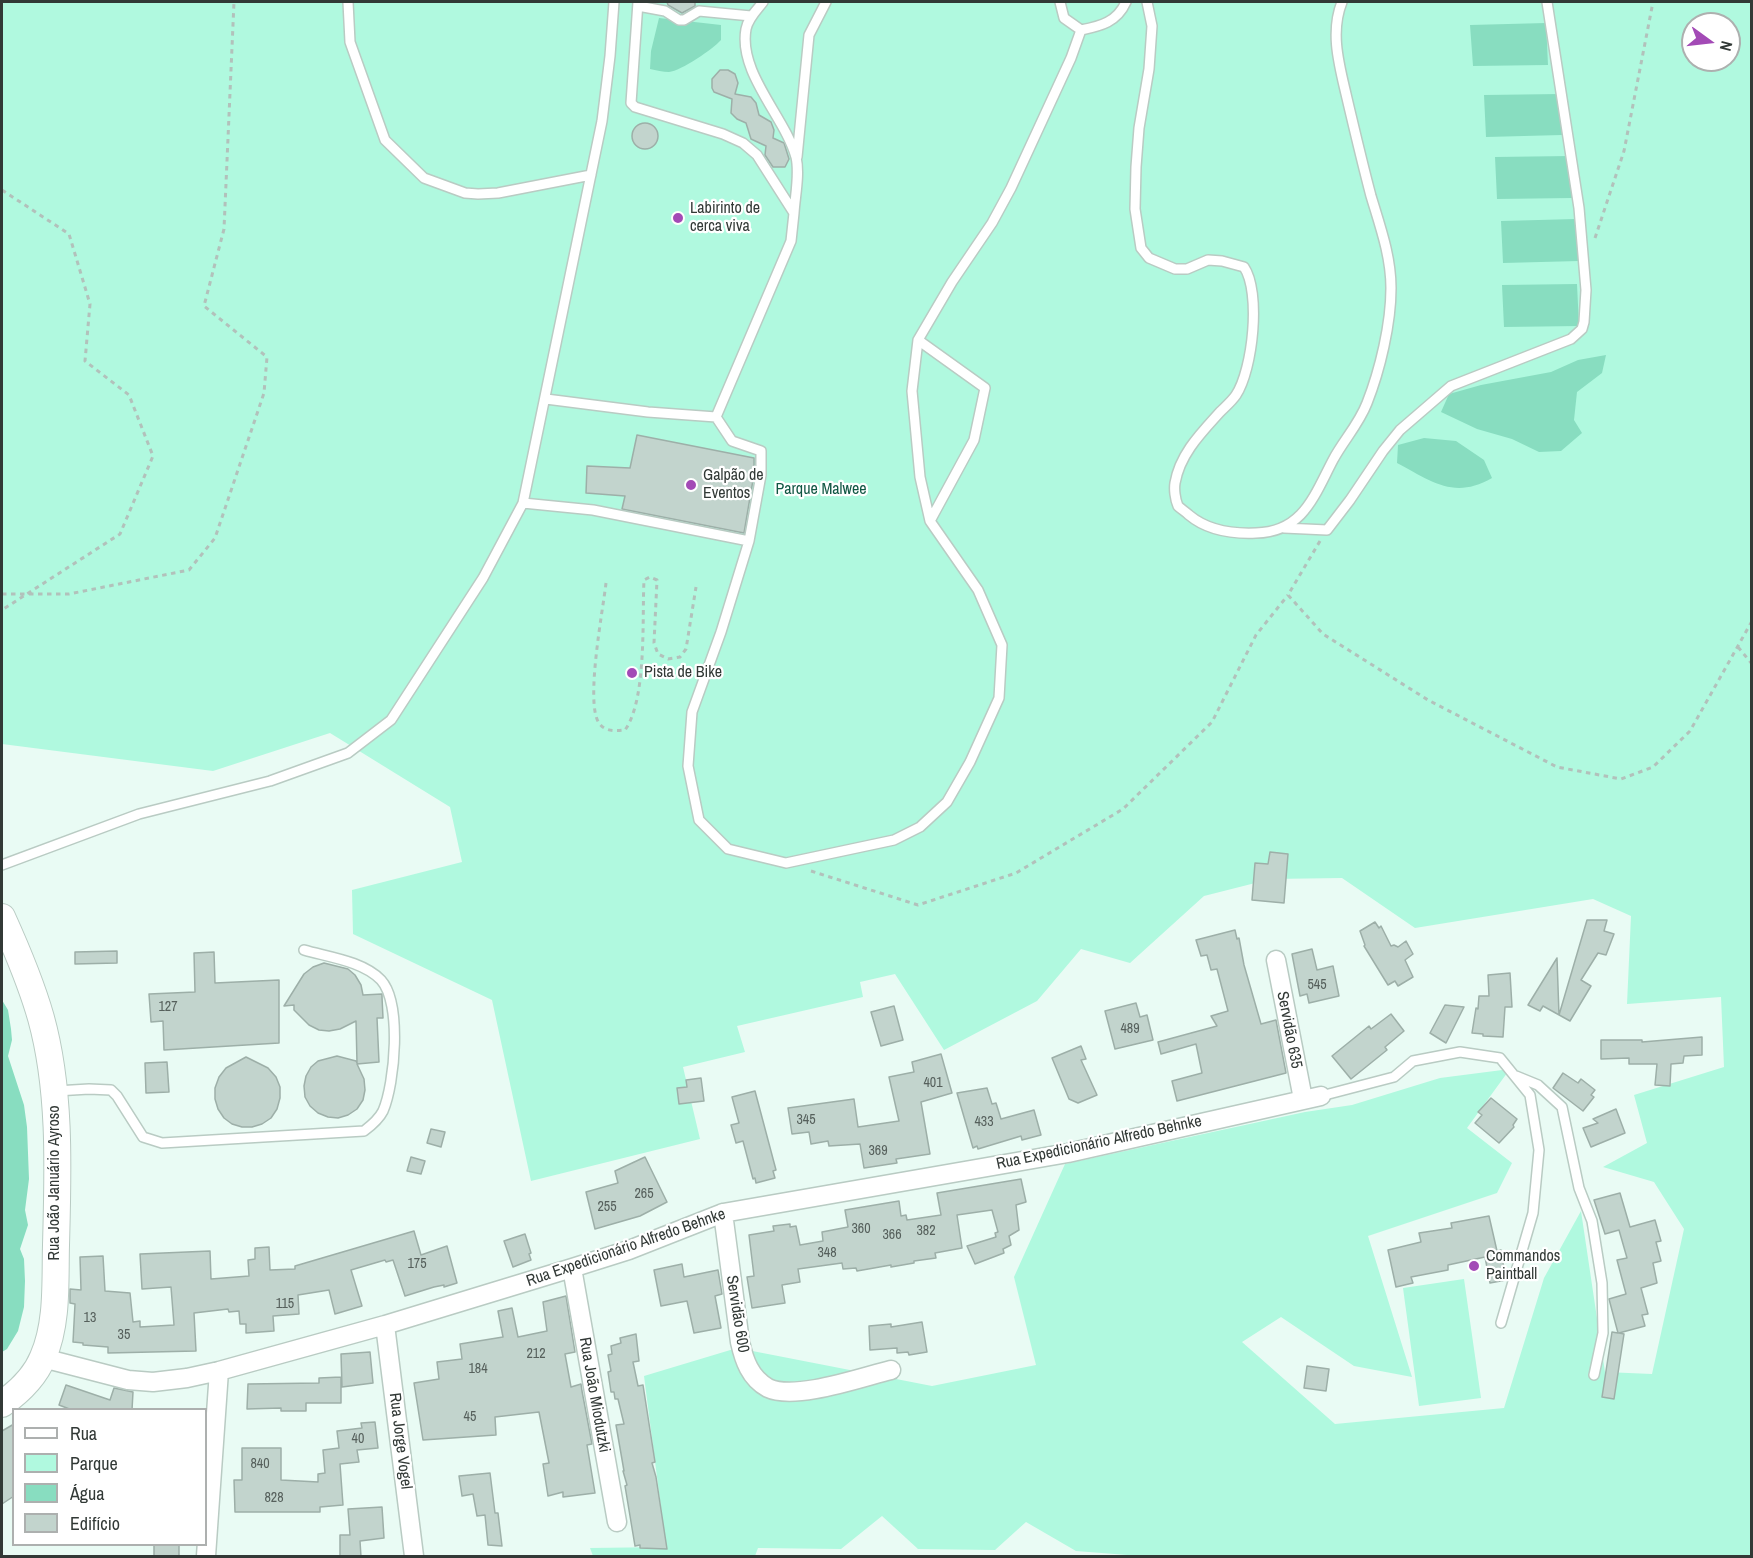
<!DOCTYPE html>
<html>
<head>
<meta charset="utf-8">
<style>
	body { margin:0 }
	#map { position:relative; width:1753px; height:1558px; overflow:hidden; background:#e9fbf4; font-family:"Archivo Narrow",sans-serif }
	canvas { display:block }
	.frame { position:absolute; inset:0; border:3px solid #323936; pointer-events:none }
	.legend { position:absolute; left:12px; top:1408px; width:195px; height:138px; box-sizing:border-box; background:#fff; border:2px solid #adb0af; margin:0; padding:8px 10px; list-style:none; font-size:18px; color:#323936 }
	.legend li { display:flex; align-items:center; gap:12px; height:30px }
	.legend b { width:30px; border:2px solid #adb0af }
	.north { position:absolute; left:1681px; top:12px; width:60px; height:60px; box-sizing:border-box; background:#fff; border:2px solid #adb0af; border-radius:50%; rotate:105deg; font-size:16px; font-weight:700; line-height:24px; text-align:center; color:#323936 }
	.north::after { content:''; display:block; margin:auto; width:21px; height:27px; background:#a34ab6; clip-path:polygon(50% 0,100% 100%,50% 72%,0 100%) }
</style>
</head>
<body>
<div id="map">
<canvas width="1753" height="1558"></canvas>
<div class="frame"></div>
<ul class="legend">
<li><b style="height:8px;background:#fff"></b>Rua</li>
<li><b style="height:16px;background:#b0f9df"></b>Parque</li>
<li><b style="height:16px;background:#88ddc0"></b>Água</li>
<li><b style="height:16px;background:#c2d4cd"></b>Edifício</li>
</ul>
<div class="north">N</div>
</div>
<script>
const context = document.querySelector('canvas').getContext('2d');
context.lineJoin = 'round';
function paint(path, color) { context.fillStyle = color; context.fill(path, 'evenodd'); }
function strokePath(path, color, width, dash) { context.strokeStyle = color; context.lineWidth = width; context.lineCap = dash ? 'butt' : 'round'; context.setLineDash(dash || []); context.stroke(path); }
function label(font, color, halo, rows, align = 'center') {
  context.font = font + ' "Archivo Narrow",sans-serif'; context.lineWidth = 4.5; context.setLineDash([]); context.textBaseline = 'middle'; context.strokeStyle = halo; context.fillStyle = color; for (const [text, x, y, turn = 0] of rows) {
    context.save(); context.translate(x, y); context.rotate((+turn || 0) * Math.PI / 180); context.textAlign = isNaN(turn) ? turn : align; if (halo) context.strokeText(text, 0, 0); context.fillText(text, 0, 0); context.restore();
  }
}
const green = new Path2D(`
	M2 2H1751V1556H1140L1076 1551 1026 1522 995 1550 918 1549 882 1516 841 1549 758 1548 755 1556H593L590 1548 666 1547 644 1376 737 1348 932 1386 1036 1365 1014 1277 1065 1164 1305 1112 1352 1105 1440 1078 1510 1069 1467 1128 1512 1163 1497 1193 1368 1236 1412 1377 1354 1366 1281 1317 1242 1342 1335 1424 1504 1408 1544 1278 1581 1211 1605 1372 1652 1374 1684 1229 1654 1182 1603 1167 1647 1143 1634 1095 1724 1067 1721 997 1627 1004 1631 916 1593 899 1415 928 1342 878 1271 879 1204 896 1130 963 1081 949 1037 1001 944 1050 895 974 860 982 863 997 737 1026 745 1052 683 1067 700 1139 531 1181 492 1000 353 934 352 890 462 862 450 807 330 733 213 771 2 744ZM1693 24H1729V60H1693Z
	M1464 1279 1481 1398 1419 1406 1403 1288Z`);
const water = new Path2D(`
	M659 18 721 25V40C713 49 681 71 669 72 663 72 656 70 650 69L651 51Z
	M1546 23 1548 65 1473 66 1470 25Z
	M1560 94 1562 135 1486 137 1484 95Z
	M1570 156 1572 198 1497 199 1495 157Z
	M1576 219 1579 261 1503 263 1501 221Z
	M1577 284 1579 326 1504 327 1502 285Z
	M1606 355 1602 373 1577 392 1574 420 1582 433 1561 451 1539 452 1512 439 1477 429 1441 412 1449 394 1481 385 1551 372 1578 360Z
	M1424 438 1456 441 1484 460 1492 478C1454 500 1431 481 1397 463L1398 445Z
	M2 1000 8 1010 11 1029 12 1040 8 1056 24 1105 27 1127 29 1179 25 1210 28 1225 20 1249 24 1259 25 1281 24 1307 18 1331 7 1349 2 1352Z`);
const building = new Path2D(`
	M667 2H695V6L682 13 668 5Z
	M720 70H728L735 74 738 83 735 94 751 97 756 103 759 115 771 122 774 130 773 138 784 143 789 159 785 167H773L765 155 766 146 751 139 746 123 737 119 731 113 732 99 714 92 712 88V79Z
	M632 136a13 13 0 1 1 26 0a13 13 0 1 1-26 0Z
	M637 435 754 458V474L744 533 622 509 625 496 586 493 587 466 630 468Z
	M1270 852 1288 854 1284 903 1252 900 1255 863 1268 864Z
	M1587 920H1607L1604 931 1614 934 1606 955 1598 953 1581 980 1591 986 1570 1021 1543 1006 1540 1011 1528 1005 1557 958 1559 1015Z
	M1375 922 1379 928 1381 926 1391 946 1394 945 1398 947 1406 941 1413 954 1405 960 1413 977 1398 986 1395 981 1388 985 1364 946 1365 945 1360 931Z
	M1235 930 1237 939 1239 938 1244 965 1261 1024 1276 1020 1286 1073 1177 1101 1172 1081 1202 1073 1196 1044 1161 1054 1158 1042 1217 1026 1211 1016 1228 1011 1217 969 1211 970 1207 955 1201 956 1196 940Z
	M1312 949 1317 970 1333 966 1339 996 1309 1003 1307 994 1300 996 1292 954Z
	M117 951V963L75 964V952Z
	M214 952 215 983 279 980V1043L164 1050 163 1021 151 1022 149 994 195 992 194 953Z
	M324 963 348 969 355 975 361 985 363 995 382 994V997L383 1018H377L379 1062 357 1064 364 1079 365 1090 363 1100 357 1109 348 1115 338 1118 328 1117 318 1113 310 1106 305 1097 304 1086 306 1076 311 1067 318 1061 337 1056 356 1061 357 1063 356 1021 340 1029 329 1031 319 1030 309 1025 294 1010V1005L284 1006 304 974 313 967Z
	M1510 973 1512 1007H1505L1503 1037 1483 1036V1034L1472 1033 1476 1008 1478 1009 1479 996H1489L1488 975Z
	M1136 1003 1140 1017 1147 1015 1153 1040 1115 1049 1105 1011Z
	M1445 1005 1464 1007 1446 1043 1430 1033Z
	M894 1006 903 1040 881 1046 871 1012Z
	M1391 1014 1404 1031 1385 1047 1387 1050 1351 1079 1332 1056 1369 1026 1371 1029Z
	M1702 1037V1055L1684 1056 1683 1063 1671 1064 1670 1086 1655 1085 1657 1064H1629V1058L1601 1059V1040H1642V1042Z
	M1081 1046 1086 1059 1081 1060 1097 1095 1078 1103 1069 1099 1052 1058Z
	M941 1054 952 1093 921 1102 930 1154 896 1159 897 1163 864 1168 860 1144 829 1146 828 1141 811 1144 809 1132 792 1134 788 1108 854 1099 858 1127 899 1121 889 1077 914 1072 912 1062Z
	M246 1057 268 1068 276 1077 280 1087V1098L277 1109 271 1118 262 1124 252 1127H242L232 1124 224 1118 218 1109 215 1099V1088L219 1077 226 1068Z
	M167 1062 169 1092 146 1093 145 1063Z
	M1563 1073 1578 1083 1581 1079 1595 1090 1591 1095 1594 1097 1583 1111 1553 1088Z
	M701 1078 704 1101 679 1104 677 1088 687 1087 686 1080Z
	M987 1088 992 1104 996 1103 1001 1119 1034 1110 1041 1135 1022 1140 1021 1136 978 1149 977 1146 973 1148 957 1093Z
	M755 1091 776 1170 773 1171 775 1178 756 1183 755 1178 753 1179 743 1141 736 1143 731 1125 739 1123 732 1097Z
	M1491 1098 1517 1119 1513 1125 1514 1127 1499 1143 1475 1123 1482 1115 1478 1112Z
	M1616 1109 1625 1133 1591 1147 1583 1128 1598 1123 1593 1119Z
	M431 1129 445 1132 441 1147 427 1143Z
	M411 1157 425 1161 421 1174 407 1171Z
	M645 1157 667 1202 640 1216 595 1229 586 1192 618 1183 615 1171Z
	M1021 1179 1026 1202 1016 1205 1019 1230 1009 1236 1011 1245 1003 1249 1004 1253 975 1264 967 1246 996 1237 995 1233 998 1232 992 1210 957 1215 962 1248 935 1253 936 1258 914 1261V1263L891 1267V1265L857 1271 856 1268 843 1269 842 1263 798 1269 800 1282 782 1285 785 1303 752 1308 747 1277 754 1276 749 1235 774 1231 773 1226 790 1224V1227L796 1226 800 1245 823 1241 822 1232 848 1227 845 1210 899 1201 901 1216 906 1215 907 1220 941 1215 937 1193Z
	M1620 1193 1630 1227 1655 1220 1661 1241 1656 1242 1661 1261 1653 1263 1657 1283 1641 1288 1648 1314 1642 1315 1645 1326 1619 1333 1624 1334 1614 1399 1602 1397 1612 1332 1618 1333 1609 1299 1626 1294 1617 1260 1627 1258 1619 1230 1605 1234 1594 1200Z
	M1489 1216 1497 1251 1501 1250 1506 1280 1490 1283 1485 1257 1448 1265V1270L1411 1277 1413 1283 1396 1287 1388 1250 1421 1242 1419 1233 1452 1228 1451 1223Z
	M414 1231 421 1255 447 1246 457 1283 444 1287V1285L434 1287 405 1296 393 1260 386 1262 385 1260 351 1270 362 1306 335 1314 329 1290 298 1295 299 1314 273 1316 274 1331 246 1333V1324H240L239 1311 229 1312 228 1309 194 1313 196 1351 108 1353V1347L83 1345V1343L73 1342 75 1304 70 1303V1289L81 1290 80 1257 103 1256 105 1291 130 1293 133 1322 140 1321V1327L174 1325 171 1287 142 1289 140 1254 210 1251 211 1279 249 1276 248 1260 255 1259V1248L269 1247 270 1270 295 1269V1266Z
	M525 1234 531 1253 529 1254 531 1260 513 1267 504 1241Z
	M682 1264 684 1277 718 1270 722 1294 715 1296 721 1328 694 1333 687 1301 661 1306 654 1270Z
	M566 1296 575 1352 565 1354 571 1387 581 1384 582 1391 592 1444 587 1445 595 1493 563 1497V1492L548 1496 543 1464 549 1463 539 1412 495 1417 496 1435 423 1440 414 1383 439 1379 437 1362 462 1359 460 1344 503 1337 498 1311 512 1308 518 1337 547 1331 543 1302Z
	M922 1322 927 1352 909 1355 908 1352 897 1353V1348L870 1350 869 1326 891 1324V1327Z
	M636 1334 639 1361 633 1362 638 1386 643 1385 655 1462 652 1463 656 1477 667 1549 640 1548V1545L635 1546 625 1486 627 1485 623 1471H624L616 1425 624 1424 618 1399H615L614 1392H611L608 1372 611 1371 608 1355 612 1354 611 1346 621 1343 620 1338Z
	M370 1352 373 1383 342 1387 341 1354Z
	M1307 1366 1329 1369 1326 1391 1304 1388Z
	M341 1377V1403H306V1411H281V1408L247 1409 248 1384 319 1383V1378Z
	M66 1385 110 1400 114 1388 133 1392 132 1410H72L59 1405Z
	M375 1422 378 1448 357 1450 359 1462 340 1464 343 1505 320 1507V1512H235L234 1480H242V1448H281V1480L318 1482V1474L325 1473 323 1450 339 1448 337 1431 362 1428 361 1423Z
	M14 1424V1496L2 1504V1431Z
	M490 1473 495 1513H498L502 1546 488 1545 485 1515 477 1516 473 1494 462 1496 459 1476Z
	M382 1507 384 1538 360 1541 361 1557H340V1535H350L348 1509Z
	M154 1545H179V1557H154Z`);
const path = new Path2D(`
	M2 190 69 234 90 304 85 361 129 395 153 456 120 534 2 610
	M1595 238 1624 151 1653 2
	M1320 541 1288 595 1323 634 1428 700 1557 767 1621 779 1653 767 1690 731 1752 621
	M606 583C603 610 585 703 599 723 605 732 616 731 625 730 647 699 642 619 644 580L650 577 657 580 654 643 658 654 668 659 680 657 686 649 696 587
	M2 594H69L189 570 215 538 264 393 267 357 204 306 224 229 234 2
	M1738 647 1752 664
	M811 871 918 905 1016 873 1123 809 1212 722 1256 635 1288 595`);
const service = new Path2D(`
	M348 2 350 42 385 140 424 178 465 193 478 194 498 193 591 175
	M614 2 610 56 602 121 523 503 593 510 749 541
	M763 2C757 10 748 18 746 29 738 73 785 117 796 157 800 174 795 196 794 213
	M1060 2 1064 18 1081 30C1101 26 1117 22 1126 2
	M1147 2 1152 26 1149 69 1139 128 1136 167 1135 209 1141 248 1149 258 1175 269H1187L1208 260 1222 261 1244 267C1261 292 1253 369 1236 395 1232 401 1225 407 1220 412 1201 433 1180 454 1175 483 1174 489 1175 499 1178 506 1181 509 1186 512 1189 515 1208 531 1233 534 1256 533 1303 532 1314 496 1333 460 1343 441 1359 424 1367 403 1380 370 1391 324 1391 288 1391 256 1380 226 1371 196 1362 162 1354 128 1346 94 1339 64 1330 32 1342 2
	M638 6 665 11 679 20H684L699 11 751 16
	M797 157 809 35 826 2
	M918 340 985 388 974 440 930 521
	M546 399 648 412 716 417 791 241 794 213 757 155 743 143 723 134 635 107 631 103 638 2
	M716 417 732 441 761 451V475L749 541 721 632 692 712 688 766 699 820 728 849 786 863 894 840 920 827 947 802 970 762 999 698 1002 645 978 590 930 521 920 477 912 391 918 340 952 282 992 223 1011 188 1071 58 1081 30
	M1284 528 1327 530 1350 500 1383 451 1400 430 1451 386 1571 339 1582 329 1584 322 1586 290 1579 208 1547 2
	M2 865 139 814 270 781 348 753 391 720 483 578 523 503
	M1516 1076 1538 1085 1562 1107 1579 1188 1592 1221 1602 1283 1603 1333 1594 1375
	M56 1091 89 1089 111 1090 117 1096 143 1137 162 1143 364 1131C372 1125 379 1119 383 1111 395 1083 402 1003 381 980 363 961 328 957 304 950
	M1321 1096 1394 1077 1413 1061 1460 1052 1500 1058 1530 1095 1539 1150 1533 1213 1501 1323`);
const minor = new Path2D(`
	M1276 960 1303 1099
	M723 1213 740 1342C744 1360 750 1378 768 1388 795 1401 862 1377 891 1370
	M572 1268 617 1522
	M385 1325 414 1556
	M43 1358 128 1380 153 1382 187 1378 219 1371 385 1325 572 1268 629 1250 723 1213 1068 1153 1321 1096
	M206 1556 219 1371`);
const secondary = new Path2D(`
	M2 917C17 950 31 983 41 1018 61 1090 58 1171 56 1245 55 1281 58 1323 43 1357 35 1377 19 1392 2 1404`);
const markers = [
	[678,218,6,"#a34ab6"],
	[691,485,6,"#a34ab6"],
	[632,673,6,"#a34ab6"],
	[1474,1266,6,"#a34ab6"]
];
const numberNames = [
	["545",1317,985],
	["127",168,1007],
	["489",1130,1029],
	["401",933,1083],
	["345",806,1120],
	["433",984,1122],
	["369",878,1151],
	["265",644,1194],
	["255",607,1207],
	["360",861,1229],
	["382",926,1231],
	["366",892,1235],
	["348",827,1253],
	["175",417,1264],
	["115",285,1304],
	["13",90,1318],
	["35",124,1335],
	["212",536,1354],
	["184",478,1369],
	["45",470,1417],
	["40",358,1439],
	["840",260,1464],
	["828",274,1498]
];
const poiNames = [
	["Labirinto de",690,209],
	["cerca viva",690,227],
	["Galpão de",703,476],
	["Eventos",703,494],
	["Pista de Bike",644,673],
	["Commandos",1486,1257],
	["Paintball",1486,1275]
];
const parkNames = [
	["Parque Malwee",821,490]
];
const streetNames = [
	["Servidão 635",1289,1030,79],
	["Rua Expedicionário Alfredo Behnke",1099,1143,-12],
	["Rua João Januário Ayroso",55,1183,-90],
	["Rua Expedicionário Alfredo Behnke",626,1248,-19],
	["Servidão 600",737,1314,81],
	["Rua João Miodutzki",594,1395,80],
	["Rua Jorge Vogel",400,1441,83]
];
paint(green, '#b0f9df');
paint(water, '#88ddc0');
paint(building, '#c2d4cd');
strokePath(building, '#9dafa8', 1.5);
strokePath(service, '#b9cbc3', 12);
strokePath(minor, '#b9cbc3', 21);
strokePath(secondary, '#b9cbc3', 28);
strokePath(path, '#b2c1bb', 3, [4.5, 4.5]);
strokePath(service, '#fff', 9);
strokePath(minor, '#fff', 18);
strokePath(secondary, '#fff', 26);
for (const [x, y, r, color] of markers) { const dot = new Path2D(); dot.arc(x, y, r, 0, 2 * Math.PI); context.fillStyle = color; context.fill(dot); strokePath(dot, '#fff', 2); }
label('14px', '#56605c', null, numberNames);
label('16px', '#323936', '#fff', poiNames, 'left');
label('16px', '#105643', '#fff', parkNames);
label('16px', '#323936', '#fff', streetNames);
</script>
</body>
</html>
